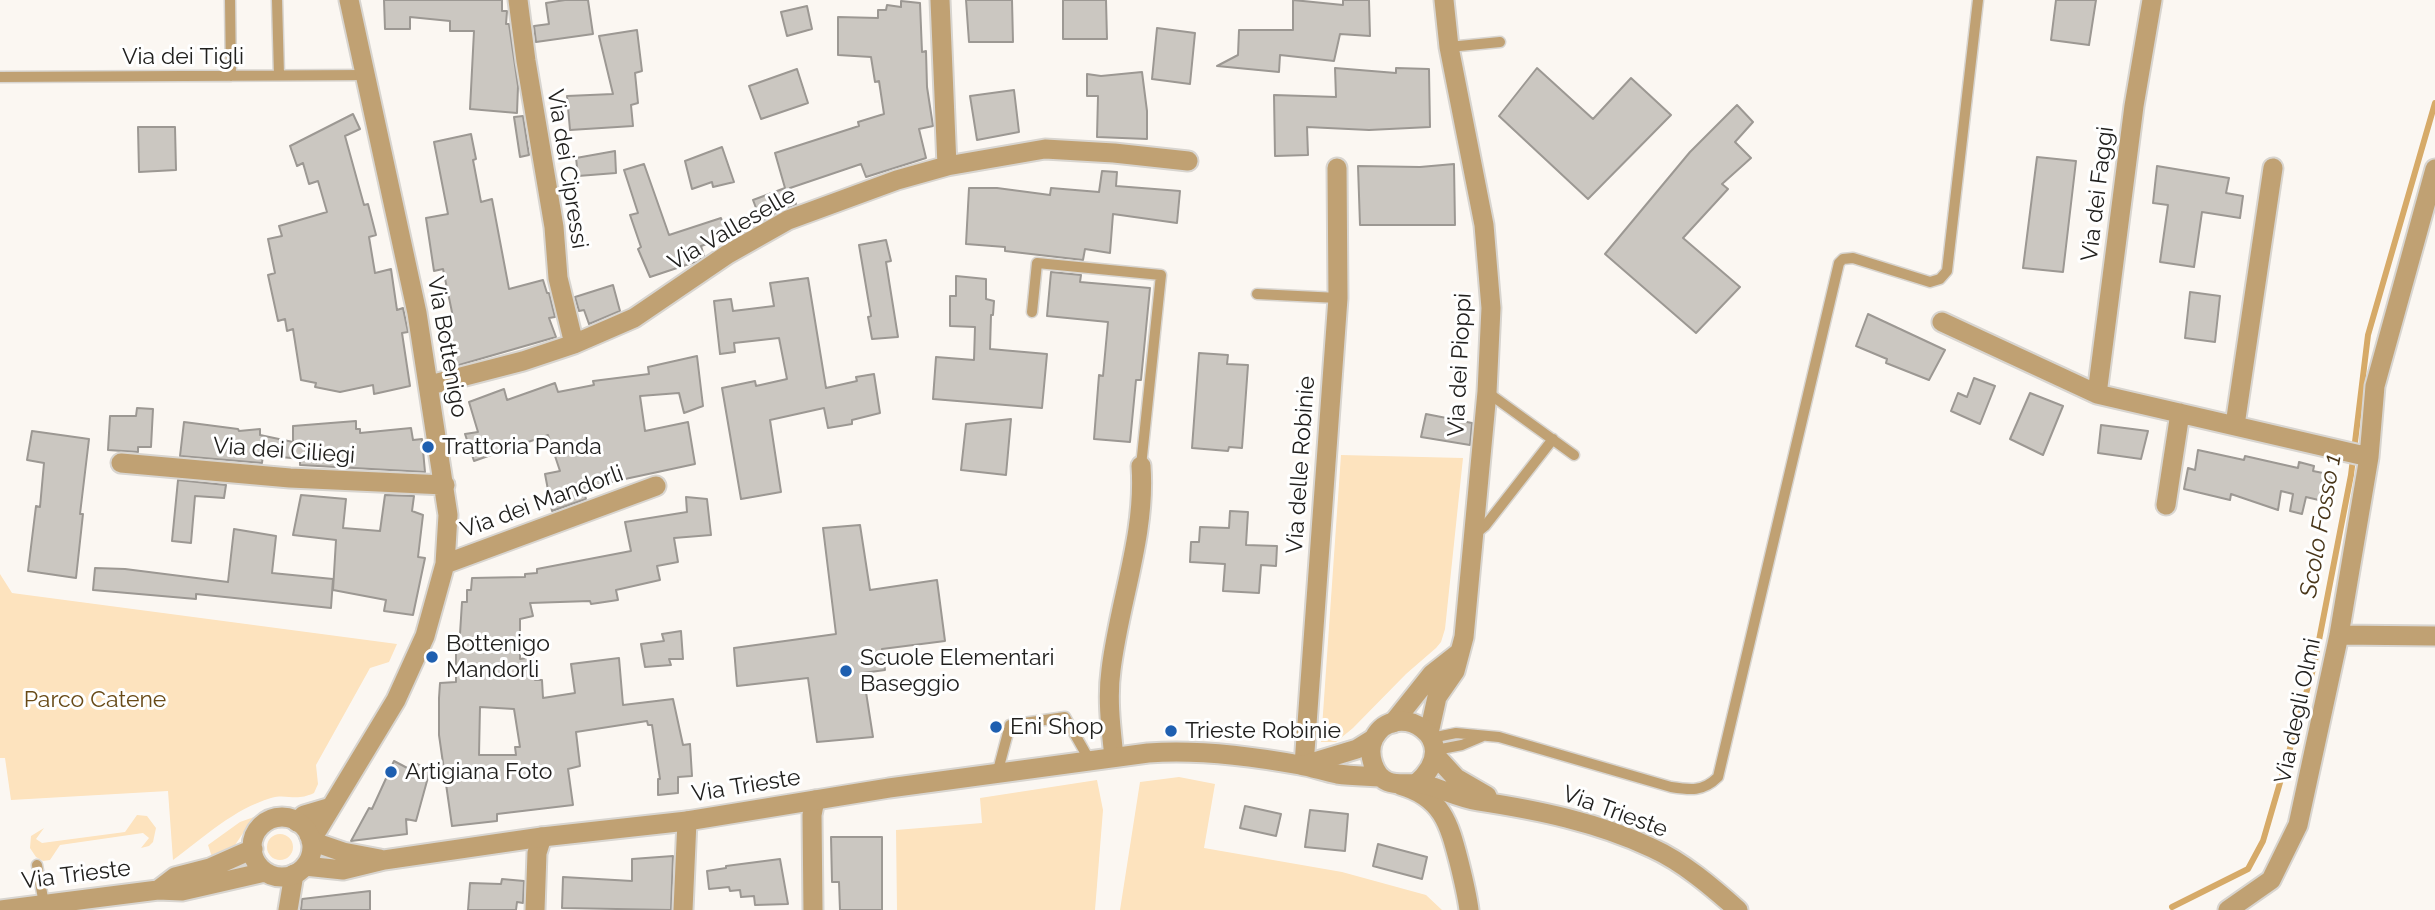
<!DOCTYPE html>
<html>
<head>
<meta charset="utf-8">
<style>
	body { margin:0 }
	canvas { display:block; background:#fbf7f2 }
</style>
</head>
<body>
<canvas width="2435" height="910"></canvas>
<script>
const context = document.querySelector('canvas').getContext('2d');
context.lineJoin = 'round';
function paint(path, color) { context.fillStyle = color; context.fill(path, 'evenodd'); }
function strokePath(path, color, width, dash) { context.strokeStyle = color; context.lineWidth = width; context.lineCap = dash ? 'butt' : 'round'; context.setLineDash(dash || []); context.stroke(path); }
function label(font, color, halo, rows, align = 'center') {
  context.font = font + ' Raleway,sans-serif'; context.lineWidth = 6; context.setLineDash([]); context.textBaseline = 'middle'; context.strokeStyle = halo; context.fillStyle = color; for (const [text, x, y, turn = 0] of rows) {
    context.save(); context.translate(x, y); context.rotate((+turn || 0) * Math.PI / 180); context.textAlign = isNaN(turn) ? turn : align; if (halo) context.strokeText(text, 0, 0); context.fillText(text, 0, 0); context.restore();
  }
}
const green = new Path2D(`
	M1341 455 1463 458 1445 629 1441 642 1436 648 1406 674 1353 728 1336 742H1321Z
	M0 574 12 593 397 644 389 662 370 668 316 765 318 784 314 793C295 802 287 793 271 798 234 809 204 837 173 860L168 791 11 800 5 758H0Z
	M1179 777 1215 784 1204 848 1342 872 1426 895 1442 910H1120L1140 782Z
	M1097 780 1103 810 1095 910H897L896 830 982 823 980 798Z
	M137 815 147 816 156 828 153 842 149 846 141 848 149 838 143 833 60 845 50 860 43 861 36 857 30 848 31 836 44 828 36 839 42 843 125 832Z
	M254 817 233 848 213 860 208 845 240 822Z
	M267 847a13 13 0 1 1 26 0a13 13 0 1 1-26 0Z`);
const stream = new Path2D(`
	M2172 907 2248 869 2263 841 2314 666 2351 475 2368 335 2435 103`);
const building = new Path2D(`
	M384 0H502V11H507L506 24H509L518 86 517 113 470 109 474 31H450V21L410 17V29H385Z
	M565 0H588L593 34 536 42 534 26 549 24 546 3Z
	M966 0H1012L1013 42H969Z
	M1063 0H1106L1107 39H1063Z
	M1293 0 1343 5V0H1369L1370 36 1340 34 1334 61 1280 55 1279 72 1217 66 1238 55 1239 30H1293Z
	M2056 0H2096L2089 45 2051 40Z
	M901 1 920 3 922 52 926 51 927 87 933 126 919 129 926 158 866 177 861 164 790 188 796 204 761 221 753 200 785 188 775 153 859 126 858 122 884 114 879 81 875 82 871 57 838 55V17L878 18V10H886L887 5 901 7Z
	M807 6 812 29 787 36 781 12Z
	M1157 28 1195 33 1190 84 1152 79Z
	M637 30 642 71 635 73 638 103 631 105 633 126 570 130 567 96 613 94 599 36Z
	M1335 68 1396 73V68L1429 69 1430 127 1369 130 1307 127 1308 155 1275 156 1274 95 1336 97Z
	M1537 68 1593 119 1631 78 1671 115 1588 199 1499 116Z
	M797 69 808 103 761 119 749 86Z
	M1142 72 1147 111V139L1097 137 1098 96H1087V74L1101 76Z
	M1014 90 1019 132 977 140 970 96Z
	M1737 105 1753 122 1735 142 1751 158 1722 184 1728 189 1683 238 1740 287 1696 333 1605 254 1690 152Z
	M353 114 360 129 345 136 364 205 368 204 376 235 369 237 375 273 391 269 397 310 403 308 408 332 402 333 410 386 374 394 373 385 340 392 315 387 316 383 301 380 293 329 287 331 285 319 278 321 268 275 275 273 268 239 282 236 279 226 327 212 318 181 309 184 303 163 297 166 290 146Z
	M523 116 529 155 520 157 514 117Z
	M138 127H175L176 170 139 172Z
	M471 134 476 159 473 160 481 202 492 199 509 289 543 280 547 293H549L555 317 549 318 556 337 452 367 442 319 453 317 443 269 434 271 426 218 448 214 434 142Z
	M722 147 734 182 713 187 712 182 692 189 685 161Z
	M615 151 616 173 578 176 576 158Z
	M2037 157 2076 161 2063 272 2023 268Z
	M644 164 669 235 721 218 728 237 701 246 704 256 695 262 650 277 638 249 641 247 630 215 638 213 624 170Z
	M1454 164 1455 225H1360L1358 166 1420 167Z
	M2157 166 2229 178 2226 193 2243 196 2240 218 2202 212 2194 267 2160 262 2168 205 2153 203Z
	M1102 171 1117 172 1116 186 1180 191 1177 223 1113 214 1110 253 1085 249 1083 260 1005 251V247L966 244 969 188H997L1050 195 1051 188 1099 192Z
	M886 240 891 261 886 262 898 337 872 339 868 317 871 316 859 245Z
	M1051 272 1081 275 1080 282 1150 288 1141 380H1136L1130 442 1094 439 1099 375 1103 376 1108 322 1047 316Z
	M956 276 986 279V299L994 301 993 315H991L990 349 1047 354 1042 408 933 399 936 357 974 360 975 327 950 326V296H956Z
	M808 278 826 388 857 381 856 377 874 374 880 413 852 420V424L828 428 824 408 770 420 781 492 741 499 722 388 755 381 756 386 787 379 779 338 734 343 735 352 720 354 714 301 731 299 733 311 774 306 770 283Z
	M613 285 620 311 589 324 584 310 579 311 575 297Z
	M2190 292 2220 296 2215 342 2185 338Z
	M1868 314 1945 350 1929 380 1886 363 1887 359 1856 346Z
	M1199 353 1228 355 1227 364 1248 365 1242 448 1229 447 1228 451 1192 448Z
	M697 356 703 406 684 413 679 393 640 396 645 431 688 422 695 464 583 488 586 499 552 511 545 474 560 471 548 435 474 461 465 434 478 432 469 402 504 389 507 400 555 383 558 392 594 385 593 381 649 374 648 367Z
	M1974 378 1995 386 1980 424 1951 411 1958 393 1967 397Z
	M2030 393 2063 406 2043 455 2010 439Z
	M137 408 153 409 151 447H138V452L108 450 110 416H136Z
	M1426 414 1472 423 1470 445 1421 437Z
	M1011 419 1006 475 961 470 966 424Z
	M356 421V429H360V433L411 428 413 440 422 439 425 472 300 465V459L263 455 262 463 180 456 184 422 238 429 239 431 260 429V435L293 442V426Z
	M2101 425 2148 431 2141 459 2098 453Z
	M32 431 89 439 80 514H83L76 578 28 571 36 506 40 507 44 463 27 460Z
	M2198 450 2244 460 2245 456 2298 468 2299 462 2314 466 2313 471 2333 475 2327 502 2306 497 2302 514 2290 511 2293 494 2281 491 2278 510 2231 494 2230 500 2184 489 2188 468 2195 470Z
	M178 480 226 485 224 498 195 496 191 543 172 541Z
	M301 495 346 499 343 528 380 531 385 495 414 496 412 511 423 515 418 557 425 558 413 615 384 611 386 600 333 590 336 540 293 535Z
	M686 497 707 499 711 535 674 538 678 562 657 566 660 580 616 590 618 600 591 604 590 601 530 603 533 616 520 619V659L533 657 535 680H542L543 698 575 693 571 664 619 658 623 705 673 699 683 745 690 744 692 776 678 777V793L658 795V779H660L652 725H648L647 721 576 732 580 766 568 769 573 805 497 814V821L452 826 439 735V698L440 683 456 682V634H460L462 602H467V590H471L472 578 525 577V574L537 573V569L631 551 625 522 687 512ZM480 707 514 709 520 747H515L516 755H479Z
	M1230 511 1248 512 1246 545 1277 546 1276 566 1261 565 1259 593 1223 591 1225 564 1190 562 1191 542H1199L1200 527 1229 528Z
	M860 525 870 590 937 580 945 641 882 649 885 670 863 673 873 737 817 742 808 678 737 686 734 648 836 634 823 528Z
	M234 529 276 536 272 573 333 579 331 608 196 594V599L93 590 95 568 125 569 228 582Z
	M681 631 683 659H669L671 665 645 667 641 644 664 641 662 634Z
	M394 761 413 771 417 764 430 770 416 821 406 819 407 834 351 841 369 808 372 809Z
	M1245 806 1281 814 1276 836 1240 828Z
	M1310 810 1348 814 1345 851 1305 847Z
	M831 837H882V910H840L839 882H832Z
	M1378 844 1427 857 1422 879 1373 866Z
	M673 856 671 910 562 908 563 877 632 881V859Z
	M780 859 788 904 755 905 754 896 741 897 740 890 730 891 729 887 709 889 707 871 726 868V866Z
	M502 879 524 881 523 903 517 902 516 910H468L470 883 501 884Z
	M370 891V910H301L302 899Z`);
const service = new Path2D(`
	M230 0 231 76
	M277 0 279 75
	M1449 47 1500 42
	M0 77 366 75
	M1257 294 1338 298
	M1032 312 1037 263 1161 275 1141 466
	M1487 392 1574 455
	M1474 535 1485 526 1553 439
	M1431 738 1456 733 1499 737 1671 787C1690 790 1703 792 1718 777L1839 263 1843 259 1853 258 1930 282 1940 279 1947 271 1978 0
	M1436 750 1462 745 1481 737
	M997 774 1010 725 1065 717 1090 761
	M37 865 44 904`);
const minor = new Path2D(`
	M518 0 526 61 554 227 558 278 574 344
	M940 0 947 166
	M2152 0 2134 106 2097 394 2369 457
	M1942 322 2097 394
	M430 385 523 361 574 344 634 318 728 254 788 220 897 180 947 166 1045 149 1114 153 1188 161
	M2235 425 2273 168
	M121 463 290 478 445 485
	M2166 505 2180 413
	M445 564 656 486
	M2339 635 2435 636
	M1393 723 1432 674 1460 652
	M1429 733 1437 697 1455 671 1464 637 1487 392 1491 308 1484 225 1449 47 1444 0
	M1114 757C1111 729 1107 699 1111 670 1119 602 1146 535 1141 466
	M1304 765 1338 298 1337 168
	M1400 785C1442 797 1449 823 1459 862 1463 878 1467 894 1469 910
	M297 822 304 815 331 807
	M309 835 318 829 396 700 425 636 445 564 448 515 417 313 349 0
	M288 910 294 874
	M535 910 537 853 542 837
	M683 910 687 821
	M813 910 812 815 815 800
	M2228 910 2271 880 2298 825 2339 635 2369 457 2375 386 2435 169`);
const tertiary = new Path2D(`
	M1435 755 1456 778 1487 796
	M1304 765 1357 749 1373 739
	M1417 783C1467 739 1396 697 1374 738 1370 746 1370 755 1373 764 1383 793 1406 780 1427 785 1444 790 1460 798 1478 801 1537 810 1597 822 1652 848 1683 862 1712 887 1738 910
	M252 847a30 30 0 1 1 60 0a30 30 0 1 1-60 0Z
	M311 841 343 852 380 859
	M305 866 343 870 384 860 542 837 687 821 889 788 1148 753C1199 749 1251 756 1300 765 1313 767 1325 772 1337 774 1352 776 1367 776 1381 777
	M158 890 175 877 210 868 253 849
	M1 910 158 890 182 891 265 872`);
const markers = [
	[428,447,7,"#1e5fb0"],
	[432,657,7,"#1e5fb0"],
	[846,671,7,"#1e5fb0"],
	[996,727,7,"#1e5fb0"],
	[1171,731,7,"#1e5fb0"],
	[391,772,7,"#1e5fb0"]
];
const streetNames = [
	["Via dei Tigli",183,57],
	["Via dei Cipressi",567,169,81],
	["Via dei Faggi",2098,194,-83],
	["Via Valleselle",732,229,-30],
	["Via Bottenigo",447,347,80],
	["Via dei Pioppi",1460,365,-87],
	["Via dei Ciliegi",284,451,4],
	["Via delle Robinie",1301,465,-86],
	["Via dei Mandorli",542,502,-20],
	["Via degli Olmi",2298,711,-78],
	["Via Trieste",746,786,-9],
	["Via Trieste",1615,812,20],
	["Via Trieste",76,875,-7]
];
const poiNames = [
	["Trattoria Panda",442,447],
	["Bottenigo",446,644],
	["Mandorli",446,670],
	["Scuole Elementari",860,658],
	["Baseggio",860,684],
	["Eni Shop",1010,727],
	["Trieste Robinie",1185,731],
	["Artigiana Foto",405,772]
];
const parkNames = [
	["Parco Catene",95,700]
];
const waterNames = [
	["Scolo Fosso 1",2321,526,-80]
];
paint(green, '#fde3be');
strokePath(stream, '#d6aa68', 6);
paint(building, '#cbc7c1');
strokePath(building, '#9c9893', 2);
strokePath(service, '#d8d5d0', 13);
strokePath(minor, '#d8d5d0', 23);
strokePath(tertiary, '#d8d5d0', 23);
strokePath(service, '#c0a173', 10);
strokePath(minor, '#c0a173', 19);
strokePath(tertiary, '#c0a173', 19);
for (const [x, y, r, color] of markers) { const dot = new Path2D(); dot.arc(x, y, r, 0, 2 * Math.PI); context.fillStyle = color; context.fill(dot); strokePath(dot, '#fff', 2.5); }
label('23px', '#21201e', '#fff', streetNames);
label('23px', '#21201e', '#fff', poiNames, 'left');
label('23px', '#684a17', '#fff', parkNames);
label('italic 24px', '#493619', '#fff', waterNames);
</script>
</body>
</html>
